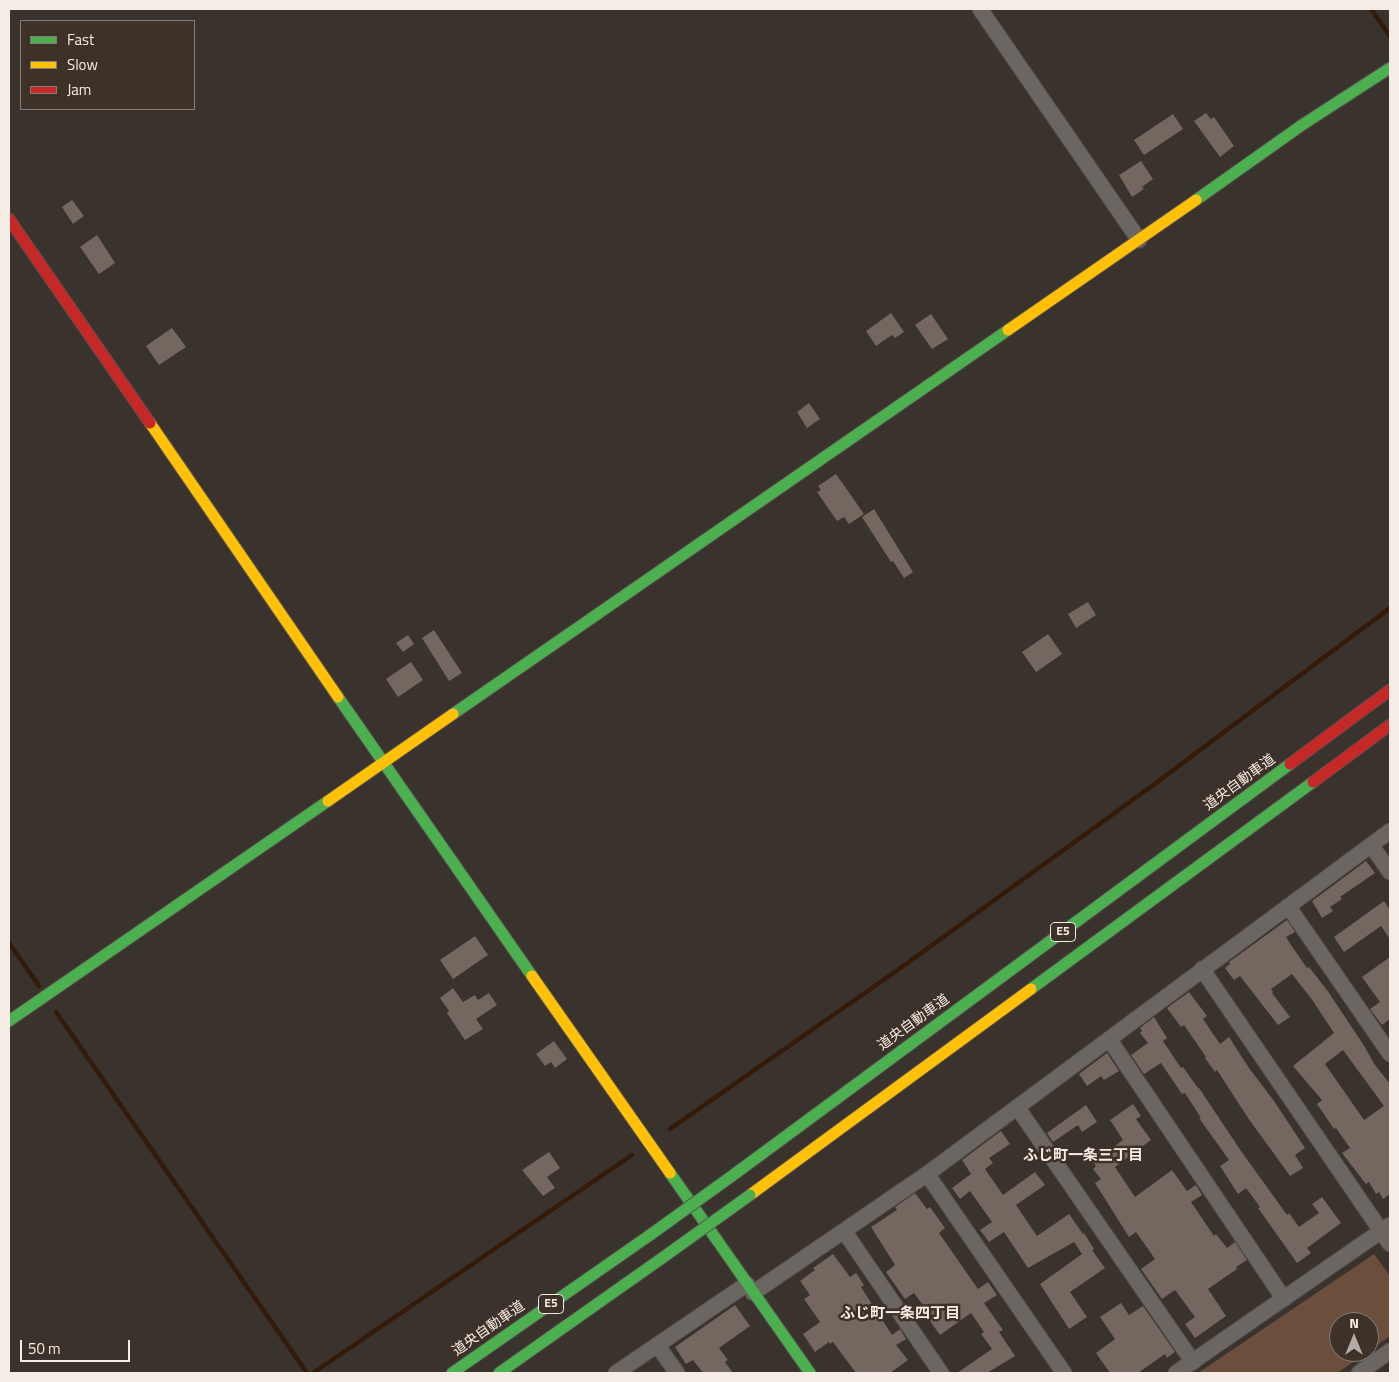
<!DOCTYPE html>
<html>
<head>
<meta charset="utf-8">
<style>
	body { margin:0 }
	#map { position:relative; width:1399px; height:1382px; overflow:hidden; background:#39322d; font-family:"Titillium Web",sans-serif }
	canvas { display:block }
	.frame { position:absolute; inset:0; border:10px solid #f5ece6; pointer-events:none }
	.legend { position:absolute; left:20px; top:20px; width:175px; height:90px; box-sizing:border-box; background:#3e3128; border:1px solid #877c74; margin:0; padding:6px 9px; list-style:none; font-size:15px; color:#f5ece6 }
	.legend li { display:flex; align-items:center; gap:10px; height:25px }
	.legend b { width:25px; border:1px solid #877c74 }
	.north { position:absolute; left:1329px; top:1312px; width:50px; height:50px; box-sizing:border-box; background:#3e3128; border:1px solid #877c74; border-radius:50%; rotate:0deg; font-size:14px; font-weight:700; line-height:20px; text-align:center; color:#f5ece6 }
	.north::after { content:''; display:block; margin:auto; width:18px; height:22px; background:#b3aba5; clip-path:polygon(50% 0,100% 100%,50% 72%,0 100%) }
	.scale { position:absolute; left:20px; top:1340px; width:110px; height:22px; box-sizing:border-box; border:2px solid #f5ece6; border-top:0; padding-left:6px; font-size:15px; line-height:18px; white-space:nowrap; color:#f5ece6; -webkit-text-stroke:4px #3e3128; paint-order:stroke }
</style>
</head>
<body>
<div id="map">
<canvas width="1399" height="1382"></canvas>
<div class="frame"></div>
<ul class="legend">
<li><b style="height:6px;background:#4caf50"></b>Fast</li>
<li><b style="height:6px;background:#ffc107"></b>Slow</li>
<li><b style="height:6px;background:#c62828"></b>Jam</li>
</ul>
<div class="north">N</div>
<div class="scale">50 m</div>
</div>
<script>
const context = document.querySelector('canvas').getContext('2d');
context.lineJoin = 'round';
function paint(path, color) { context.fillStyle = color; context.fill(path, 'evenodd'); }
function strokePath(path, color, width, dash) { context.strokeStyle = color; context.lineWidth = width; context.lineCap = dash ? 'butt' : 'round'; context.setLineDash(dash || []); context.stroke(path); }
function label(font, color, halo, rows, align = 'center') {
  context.font = font + ' "Titillium Web","Noto Sans JP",sans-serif'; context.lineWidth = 5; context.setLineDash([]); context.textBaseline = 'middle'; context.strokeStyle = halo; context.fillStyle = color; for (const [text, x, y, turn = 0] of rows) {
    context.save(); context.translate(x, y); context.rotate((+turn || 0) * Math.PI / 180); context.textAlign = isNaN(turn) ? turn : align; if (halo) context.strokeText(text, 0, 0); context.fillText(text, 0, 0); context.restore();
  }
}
const green = new Path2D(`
	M1374 1254 1390 1276V1336L1369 1351V1322H1339V1352H1368L1337 1373H1198Z`);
const stream = new Path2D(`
	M1371 9 1390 36
	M9 943 39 986
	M56 1012 307 1373
	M670 1129 902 967 1156 783 1390 608
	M313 1373 632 1155`);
const building = new Path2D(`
	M1206 113 1211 119 1214 117 1234 146 1220 157 1194 121Z
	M1173 114 1183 129 1144 155 1134 140Z
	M1141 161 1153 179 1142 187 1144 189 1132 197 1119 175Z
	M72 200 84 216 73 224 62 207Z
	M97 235 115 263 99 274 80 247Z
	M891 313 904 332 895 338 892 335 876 346 866 331Z
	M931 314 948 339 932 349 915 325Z
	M172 328 186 347 159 365 146 346Z
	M809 403 820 419 807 428 797 412Z
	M836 474 864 514 849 524 844 517 837 521 817 492 821 490 818 486Z
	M874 509 913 572 904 578 893 561 891 562 862 517Z
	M1088 602 1096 615 1076 628 1068 614Z
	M434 630 462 673 449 681 422 638Z
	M1048 634 1062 654 1036 672 1022 652Z
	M408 635 414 644 403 652 396 643Z
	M411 662 423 680 398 697 386 679Z
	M1366 861 1375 873 1340 897 1342 899 1330 907 1333 911 1322 918 1312 901Z
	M1384 901 1390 910V939L1381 926 1344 952 1334 937Z
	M1287 920 1295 932 1286 937 1291 945 1307 968 1309 967 1327 990 1363 1044 1375 1065 1390 1084V1194L1383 1199 1379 1192 1376 1194 1369 1182 1366 1184 1342 1153 1350 1148 1336 1128 1334 1129 1317 1104 1322 1100 1293 1066 1334 1033 1313 1001 1292 974 1271 989 1273 992 1272 993 1290 1017 1278 1025 1240 976 1234 980 1225 968 1230 964 1229 962ZM1343 1050 1384 1106 1364 1120 1325 1064Z
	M475 936 488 955 453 979 440 960Z
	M1390 957V1019L1382 1025 1370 1009 1380 1002 1362 977Z
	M453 988 463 1002 475 995 478 1000 489 993 497 1005 476 1019 483 1029 465 1040 447 1013 449 1011 440 998Z
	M1189 992 1207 1016 1203 1019 1220 1044 1229 1037 1249 1068 1274 1101 1305 1148 1295 1155 1303 1168 1290 1176 1248 1118 1217 1070 1215 1072 1205 1058 1206 1057 1184 1025 1181 1027 1167 1008Z
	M1154 1017 1167 1038 1163 1041 1181 1068 1183 1067 1198 1088H1199L1241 1151 1287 1215 1289 1213 1299 1227 1319 1213 1312 1204 1322 1197 1341 1223 1307 1248 1311 1253 1297 1263 1258 1208 1260 1207 1246 1188 1238 1194 1220 1166 1229 1160 1199 1118H1201L1185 1093 1182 1094 1161 1063 1144 1074 1131 1055 1148 1043 1140 1033 1142 1031 1140 1028Z
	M554 1041 567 1059 555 1068 551 1062 545 1066 536 1054Z
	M1107 1053 1119 1071 1104 1080 1101 1076 1087 1086 1079 1074Z
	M1133 1104 1141 1116 1136 1119 1151 1140 1115 1167 1135 1197 1172 1170 1187 1191 1196 1185 1202 1195 1191 1202 1214 1236 1216 1234 1227 1248 1235 1242 1247 1260 1236 1267 1237 1269 1208 1289 1226 1316 1195 1338 1185 1324 1195 1317 1175 1290 1162 1299 1141 1269 1155 1259 1136 1232 1129 1237 1095 1183 1101 1179 1093 1169 1096 1166 1093 1162 1123 1140 1110 1120Z
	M1086 1105 1097 1122 1082 1132 1078 1125 1053 1142 1047 1133Z
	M1001 1131 1010 1144 989 1158 993 1163 985 1169 1003 1195 1035 1172 1045 1185 1016 1205 1037 1236 1069 1214 1083 1234 1084 1233 1094 1249 1092 1250 1105 1268 1070 1292 1087 1317 1069 1329 1040 1284 1082 1254 1074 1242 1028 1268 1004 1232 989 1242 980 1230 992 1222 970 1191 960 1199 952 1188 971 1174 962 1160Z
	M549 1152 560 1168 547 1177 555 1188 543 1196 522 1170Z
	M915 1193 927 1209 930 1207 945 1228 939 1233 978 1289 988 1282 997 1295 984 1303 1003 1330 999 1332 1015 1356 987 1373H957L992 1349 981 1334 984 1332 971 1313 940 1335 925 1314 928 1312 914 1293 905 1299 886 1272 895 1265 871 1227 897 1210 895 1207Z
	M833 1254 850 1277 856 1273 864 1285 861 1287 892 1335 900 1329 906 1339 896 1345 908 1360 890 1373H856L833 1342 830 1344 829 1342 815 1352 803 1334 820 1322 804 1299 810 1295 800 1281 815 1270 813 1268Z
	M1121 1303 1129 1315 1143 1306 1175 1352 1167 1358 1165 1354 1138 1373H1110L1096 1353 1115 1339 1100 1317Z
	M735 1305 750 1326 719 1348 728 1360 725 1362 733 1373H703L693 1360 686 1364 675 1347Z`);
const street = new Path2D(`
	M980 9 1139 240
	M1371 845 1390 872
	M1288 906 1390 1054
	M1202 969 1390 1244
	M1109 1039 1284 1299
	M1017 1107 1193 1362
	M927 1174 1064 1373
	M844 1231 941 1373
	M753 1293 927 1174 1390 831
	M657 1345 677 1373
	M616 1373 747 1284
	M1176 1373 1390 1225
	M1359 1373 1390 1351`);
const fast = new Path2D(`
	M1196 200 1302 125 1390 68
	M338 697 532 976
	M453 714 1008 330
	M1031 989 1313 782
	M9 1021 328 801
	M670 1173 810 1373
	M736 1173 1290 764
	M452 1373 650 1235
	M499 1373 665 1256`);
const slow = new Path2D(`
	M1008 330 1196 200
	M150 423 338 697
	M328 801 453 714
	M532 976 670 1173
	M750 1195 1031 989`);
const jam = new Path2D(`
	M9 219 150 423
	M1290 764 1390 690
	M1313 782 1390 725`);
const fastBridge = new Path2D(`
	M650 1235 736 1173
	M665 1256 750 1195`);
const shields = [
	[1063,932,25],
	[551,1304,25]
];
const shieldNames = [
	["E5",1063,932],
	["E5",551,1304]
];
const streetNames = [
	["道央自動車道",1240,783,-36],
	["道央自動車道",914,1023,-36],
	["道央自動車道",489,1329,-35]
];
const neighbourhoodNames = [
	["ふじ町一条三丁目",1083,1156],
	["ふじ町一条四丁目",900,1314]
];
paint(green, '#6b4e3b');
strokePath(stream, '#341a07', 4.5);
paint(building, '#73675f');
strokePath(street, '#57514c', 17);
strokePath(fast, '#57514c', 13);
strokePath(slow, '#57514c', 13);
strokePath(jam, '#57514c', 13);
strokePath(street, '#6c6662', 15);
strokePath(fast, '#4caf50', 11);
strokePath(slow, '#ffc107', 11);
strokePath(jam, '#c62828', 11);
strokePath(fastBridge, '#57514c', 13, []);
strokePath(fastBridge, '#4caf50', 11);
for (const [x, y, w] of shields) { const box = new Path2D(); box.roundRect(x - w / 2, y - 9.5, w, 19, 4); context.fillStyle = '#3e3128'; context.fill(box); strokePath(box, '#f5ece6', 1); }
label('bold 12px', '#f5ece6', null, shieldNames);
label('14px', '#f5ece6', '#3e3128', streetNames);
label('bold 15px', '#f5ece6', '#3e3128', neighbourhoodNames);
</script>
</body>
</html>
